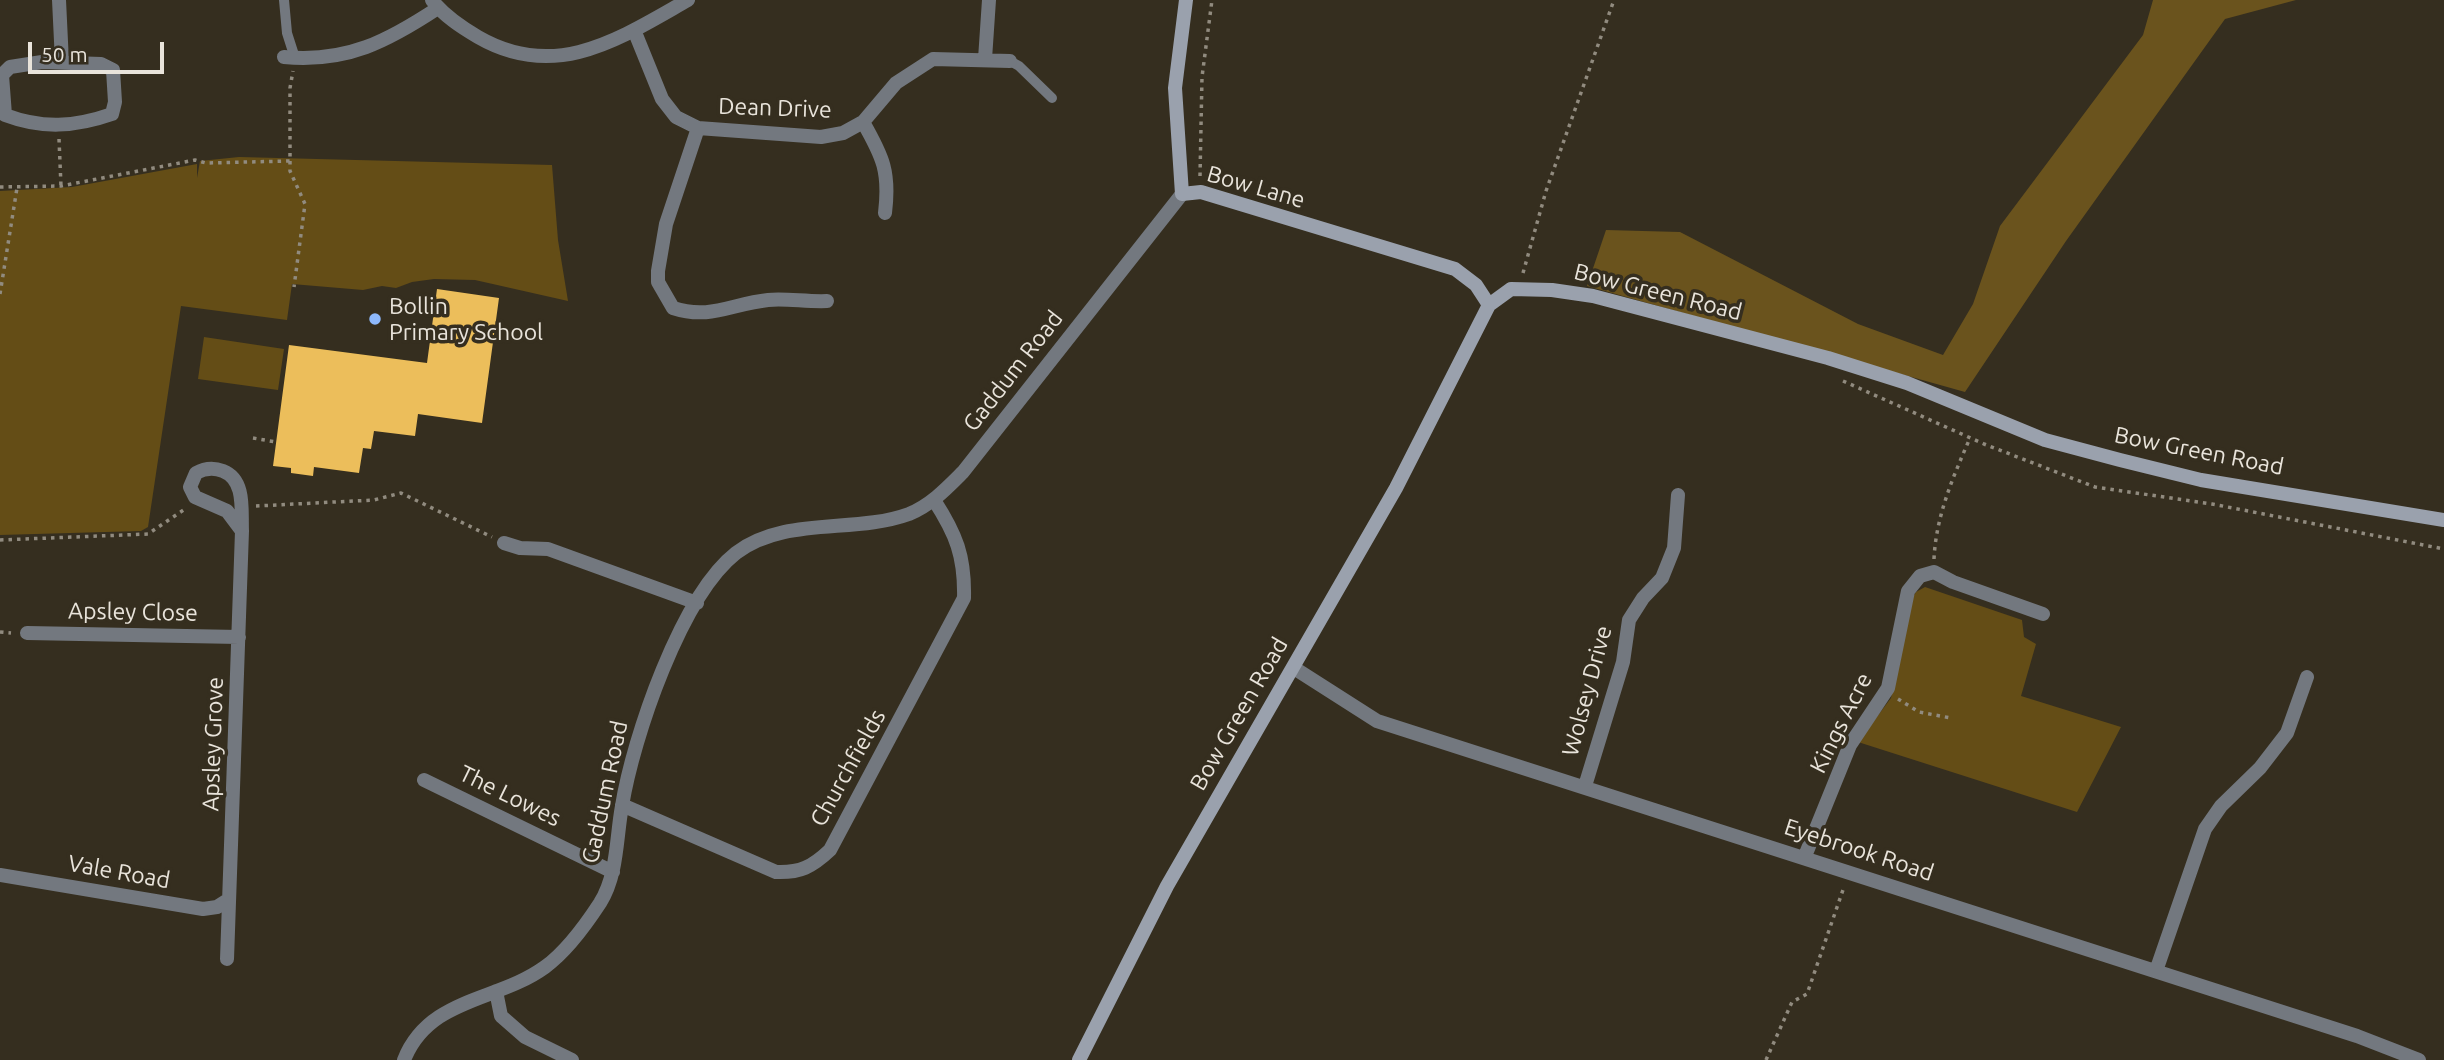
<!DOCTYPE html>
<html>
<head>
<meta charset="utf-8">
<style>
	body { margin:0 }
	#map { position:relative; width:2444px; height:1060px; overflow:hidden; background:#352e1f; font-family:Ubuntu,sans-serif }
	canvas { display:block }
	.scale { position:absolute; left:28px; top:42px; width:136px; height:32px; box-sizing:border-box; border:4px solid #e9e4db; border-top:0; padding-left:9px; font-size:21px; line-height:24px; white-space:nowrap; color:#e9e4db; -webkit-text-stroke:5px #352e1f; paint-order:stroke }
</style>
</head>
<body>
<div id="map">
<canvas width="2444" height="1060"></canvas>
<div class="scale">50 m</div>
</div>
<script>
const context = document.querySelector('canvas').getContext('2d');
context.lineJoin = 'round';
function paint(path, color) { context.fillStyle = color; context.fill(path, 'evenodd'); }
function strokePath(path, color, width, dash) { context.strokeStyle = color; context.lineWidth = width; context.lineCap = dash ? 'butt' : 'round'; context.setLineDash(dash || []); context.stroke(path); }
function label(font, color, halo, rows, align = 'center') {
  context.font = font + ' Ubuntu,sans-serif'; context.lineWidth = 7; context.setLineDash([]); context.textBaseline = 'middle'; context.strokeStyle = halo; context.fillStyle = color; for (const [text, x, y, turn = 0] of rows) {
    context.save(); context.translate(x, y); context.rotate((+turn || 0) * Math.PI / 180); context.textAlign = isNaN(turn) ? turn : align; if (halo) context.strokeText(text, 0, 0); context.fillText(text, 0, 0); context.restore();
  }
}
const green = new Path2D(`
	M239 157 552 165 558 240 568 301 475 280 434 279 412 282 396 288 382 286 363 290 292 284 287 320 181 306 148 527 141 531 0 535V191L72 187 197 164V178L200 161Z
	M204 337 284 349 278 390 198 379Z
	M1925 587 2022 620 2024 637 2036 644 2021 696 2121 727 2077 812 1858 742 1891 698 1911 600 1916 592Z`);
const forest = new Path2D(`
	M2153 0H2296L2225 19 2066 241 1965 392 1587 286 1606 230 1680 232 1858 324 1943 355 1973 304 2000 226 2143 35Z`);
const building = new Path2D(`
	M437 289 499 298 482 423 418 414 415 436 374 431 371 449 363 448 359 473 314 467 313 476 291 473V468L273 466 289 345 427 363Z`);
const path = new Path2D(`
	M59 139 61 186
	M290 161V171L305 204 294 287
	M1200 176 1202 77 1212 0
	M0 187 61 186 195 160 206 163 290 161V88L293 71
	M1523 273 1546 191 1614 0
	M0 294 17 188
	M1843 381 1984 444 2095 487 2212 504 2444 549
	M253 438 276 442
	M256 506 374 500 401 493 492 537
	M0 540 148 534 185 509
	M1934 559C1936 516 1953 477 1970 438
	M0 632 11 633
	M1898 699 1919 712 1951 718
	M1766 1060 1792 1002 1807 994 1844 887`);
const lane = new Path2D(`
	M284 0 287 33 295 58
	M1010 61 1019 66 1052 98`);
const street = new Path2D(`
	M59 0 62 62
	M432 0C444 16 461 27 478 37 556 82 619 39 688 0
	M634 30 662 99 676 117 698 128 821 137 843 133 863 122 896 83 933 59 1010 61
	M284 57C347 63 388 41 438 8
	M985 59 989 0
	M42 62 101 64 113 70 115 102 112 114C75 127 42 129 5 115L2 75 10 67Z
	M863 122C883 157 890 172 885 213
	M698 128 666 224 658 271V282L673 308C710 320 731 304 768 300 784 298 808 302 827 301
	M504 543 520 548 548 549 697 603
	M27 633 239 637
	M1294 668 1377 721 2357 1036 2419 1060
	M424 780 613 872
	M1585 786 1623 662 1629 620 1643 598 1662 578 1674 548 1678 495
	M622 805 776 872C800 873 812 867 830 850L964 598C965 556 956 534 934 500
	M1805 856 1850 745 1888 688 1908 591 1920 576 1934 572 1953 582 2043 614
	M0 875 203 909 217 907 228 900
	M227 959 242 531C241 511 246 480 223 471 213 467 205 468 196 473L190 487 195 497 227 511 242 531
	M2156 971 2205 829 2221 806 2260 768 2287 733 2307 677
	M496 991 501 1016 525 1037 572 1060
	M404 1060C429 997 497 1002 545 967 567 951 585 926 600 903 618 874 616 838 622 806 633 738 681 596 736 553 785 516 854 534 909 514 931 505 947 488 963 472L1182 194`);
const secondary = new Path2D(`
	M1186 0 1175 88 1182 194 1201 192 1455 269 1476 285 1489 305
	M1079 1060 1167 886 1396 488 1489 305 1511 289 1552 290 1593 296 1828 358 1907 383 2045 440 2120 460 2201 480 2444 520`);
const markers = [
	[375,319,7,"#8eb9fc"]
];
const streetNames = [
	["Dean Drive",775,108,2],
	["Bow Lane",1256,187,16],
	["Bow Green Road",1658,292,14],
	["Gaddum Road",1013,371,-52],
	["Bow Green Road",2199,451,11],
	["Apsley Close",133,612,1],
	["Wolsey Drive",1587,691,-75],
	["Bow Green Road",1239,714,-60],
	["Kings Acre",1841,723,-63],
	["Apsley Grove",213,744,-88],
	["Churchfields",848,768,-61],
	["Gaddum Road",605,792,-78],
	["The Lowes",510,796,26],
	["Eyebrook Road",1859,850,18],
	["Vale Road",119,872,10]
];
const poiNames = [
	["Bollin",389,306],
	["Primary School",389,332]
];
paint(green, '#644d16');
paint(forest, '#6a531d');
paint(building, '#ecbe5b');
strokePath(path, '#918b7f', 3.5, [3.5, 5]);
strokePath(lane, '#73787f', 10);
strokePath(street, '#73787f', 14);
strokePath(secondary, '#9aa1ad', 14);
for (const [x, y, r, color] of markers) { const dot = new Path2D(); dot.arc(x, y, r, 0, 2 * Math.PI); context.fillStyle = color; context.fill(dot); strokePath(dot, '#352e1f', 2.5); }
label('23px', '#e9e4db', '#352e1f', streetNames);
label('23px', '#e9e4db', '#352e1f', poiNames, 'left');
</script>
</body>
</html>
